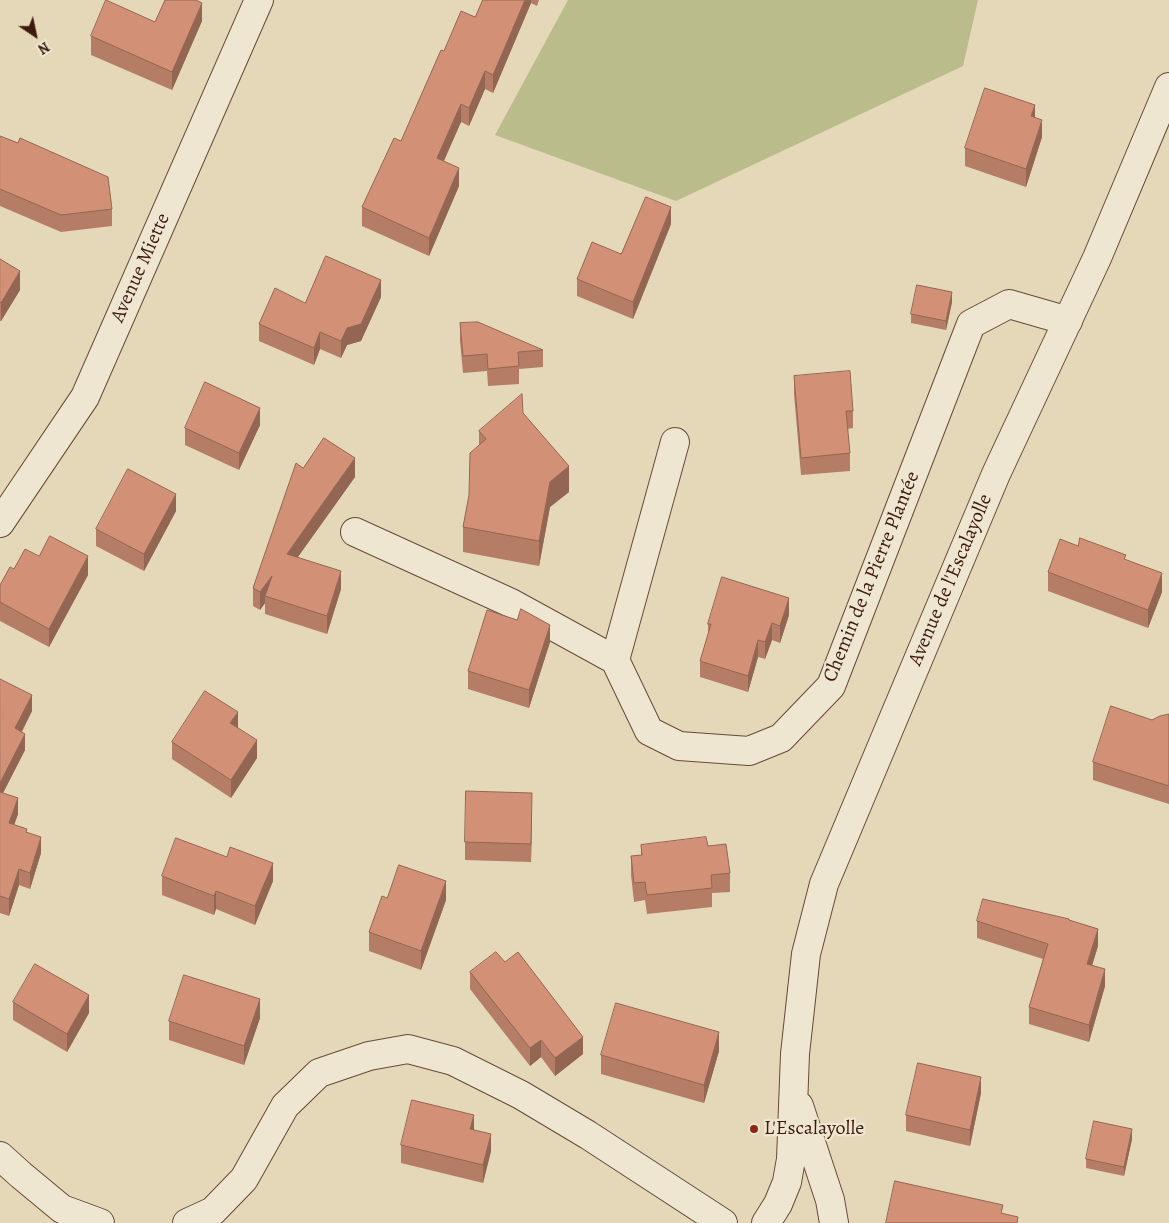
<!DOCTYPE html>
<html>
<head>
<meta charset="utf-8">
<style>
	body { margin:0 }
	#map { position:relative; width:1169px; height:1223px; overflow:hidden; background:#e5d8b8; font-family:Alegreya,serif }
	canvas { display:block }
	.north { position:absolute; left:10px; top:10px; width:50px; height:50px; -webkit-text-stroke:4px #eee6d1; paint-order:stroke; rotate:146deg; font-size:14px; font-weight:700; line-height:20px; text-align:center; color:#3d1a0d }
	.north::after { content:''; display:block; margin:auto; width:18px; height:22px; background:#3d1a0d; clip-path:polygon(50% 0,100% 100%,50% 72%,0 100%) }
</style>
</head>
<body>
<div id="map">
<canvas width="1169" height="1223"></canvas>
<div class="north">N</div>
</div>
<script>
const context = document.querySelector('canvas').getContext('2d');
context.lineJoin = 'round';
function paint(path, color) { context.fillStyle = color; context.fill(path, 'evenodd'); }
function strokePath(path, color, width, dash) { context.strokeStyle = color; context.lineWidth = width; context.lineCap = dash ? 'butt' : 'round'; context.setLineDash(dash || []); context.stroke(path); }
function label(font, color, halo, rows, align = 'center') {
  context.font = font + ' Alegreya,serif'; context.lineWidth = 4.5; context.setLineDash([]); context.textBaseline = 'middle'; context.strokeStyle = halo; context.fillStyle = color; for (const [text, x, y, turn = 0] of rows) {
    context.save(); context.translate(x, y); context.rotate((+turn || 0) * Math.PI / 180); context.textAlign = isNaN(turn) ? turn : align; if (halo) context.strokeText(text, 0, 0); context.fillText(text, 0, 0); context.restore();
  }
}
const green = new Path2D(`
	M568 0H978L963 66 676 201 495 135Z`);
const minor = new Path2D(`
	M675 442 615 660 649 731 679 746 749 751 781 738 831 686 971 324 1009 304 1068 321
	M0 523 85 397 259 0
	M355 532 511 603 615 660`);
const tertiary = new Path2D(`
	M799 1106 830 1200 834 1223
	M0 1156 21 1175 62 1209 100 1223
	M187 1223 213 1211 244 1179 285 1106 319 1073 369 1056 408 1049 453 1061 521 1095 588 1135 723 1223
	M766 1223 778 1204 787 1182 791 1159 795 1054 806 954 824 884 996 474 1097 258 1169 87`);
const wall = new Path2D(`
	M483 0H539L537 6 531 3 493 93 485 89 469 126 461 122 444 161 459 186 429 256 362 226V207L401 141 444 51 475 17Z
	M202 21 172 90 91 55V36L155 22Z
	M0 136 112 209V226L61 232 0 206Z
	M1042 137 1026 187 965 166V148Z
	M671 224 633 319 577 296V279Z
	M0 259 20 290 1 321H0Z
	M381 297 361 341 347 345 341 358 320 349 314 365 259 341V324L305 303Z
	M952 302 946 330 911 323V314Z
	M460 323 543 350V367L519 369V384L488 386 487 371 463 373 460 341Z
	M794 376 853 411V428L847 429 850 453V471L801 475 794 394Z
	M523 413 569 492 550 507 539 566 463 552V527L479 446V431Z
	M260 425 239 470 185 445V428Z
	M303 468 355 477 298 557 341 589 327 634 265 614V603L260 610 253 606V588Z
	M176 511 144 571 96 546V529Z
	M1078 546 1126 560 1162 592 1148 628 1048 591V572Z
	M39 556 88 575 49 647 0 621V585L14 569Z
	M789 615 780 643 772 640 765 659 758 657 748 692 700 677V661L708 635V624Z
	M550 642 529 708 468 689V671Z
	M0 679 32 711 22 732 25 750 3 793 18 814 14 825 27 832 41 853 30 889 19 885 9 916 0 913Z
	M1169 714V804L1093 780V762L1152 720Z
	M238 727 257 758 231 798 172 759V742Z
	M532 812 531 862 465 860V842Z
	M641 845 708 846 730 873V892L712 893V907L647 914 645 900 634 902 631 875V856L641 855Z
	M162 876 273 881 255 925 216 909 214 915 162 895Z
	M387 898 446 900 421 970 369 951V932Z
	M1069 920 1098 946 1092 966 1105 986 1089 1042 1029 1024V1007L1043 959 977 938V921Z
	M505 962 583 1054 555 1076 541 1057 530 1066 470 989V972Z
	M13 1002 89 1013 67 1052 13 1020Z
	M260 1018 244 1065 169 1040V1021Z
	M719 1051 704 1103 601 1074V1055Z
	M981 1093 970 1146 906 1131V1115Z
	M474 1129 491 1151 483 1183 401 1163V1145Z
	M1132 1139 1124 1176 1086 1168V1159Z`);
const shadedWall = new Path2D(`
	M525 0H531V3L493 93V75Z
	M202 3V21L172 90V72Z
	M485 71V89L469 126V108Z
	M461 104V122L437 176V158Z
	M1035 105V122L1031 116Z
	M1042 120V137L1026 187V169Z
	M459 168V186L429 256V238Z
	M671 207V224L633 319V302Z
	M20 271V290L1 321V303Z
	M381 280V297L361 341 347 345 341 358V341L347 328Z
	M952 292V302L946 330V321Z
	M320 332V349L314 365V348Z
	M260 408V425L239 470V453Z
	M355 458V477L287 572V554Z
	M569 466V492L550 507 539 566V541L550 482Z
	M176 494V511L144 571V554Z
	M88 556V575L49 647V629Z
	M341 571V589L327 634V616Z
	M1162 573V592L1148 628V610Z
	M272 576 265 596V603L260 610V592Z
	M789 598V615L780 643V626Z
	M772 623V640L765 659V642Z
	M550 625V642L529 708V690Z
	M758 640V657L748 692V676Z
	M32 695V711L15 744V728Z
	M238 712V730L230 723Z
	M25 734V750L0 799V783Z
	M257 740V758L231 798V780Z
	M532 793V812L531 862V844Z
	M18 798V814L9 839V823Z
	M41 837V853L30 889V873Z
	M273 863V881L255 925V906Z
	M19 869V885L9 916V899Z
	M446 881V900L421 970V951Z
	M216 891V909L214 915V896Z
	M1098 929V946L1087 981V964Z
	M1105 969V986L1089 1042V1025Z
	M89 995V1013L67 1052V1034Z
	M260 999V1018L244 1065V1046Z
	M719 1032V1051L704 1103V1085Z
	M583 1037V1054L555 1076V1058Z
	M541 1040V1057L530 1066V1048Z
	M981 1077V1093L970 1146V1130Z
	M474 1115V1132L470 1129Z
	M1132 1129V1139L1124 1176V1167Z
	M491 1134V1151L483 1183V1165Z`);
const building = new Path2D(`
	M106 0 155 22 165 0H196L202 3 172 72 91 36Z
	M483 0H525L493 75 485 71 469 108 461 104 437 158 459 168 429 238 362 207 394 138 401 141 441 50 444 51 461 11 475 17Z
	M985 88 1035 105 1031 116 1042 120 1026 169 965 148Z
	M0 136 18 143 20 138 108 177 112 209 61 215 0 189Z
	M646 197 671 207 633 302 577 279 592 242 621 254Z
	M326 256 381 280 361 324 347 328 341 341 320 332 314 348 259 324 275 288 305 303Z
	M0 259 20 271 1 303 0 302Z
	M917 285 952 292 946 321 911 314Z
	M478 322 543 350 518 352 519 366 488 369 487 354 463 356 460 323Z
	M850 371 853 411H846L850 453 801 458 794 376Z
	M205 382 260 408 239 453 185 428Z
	M522 394 523 413 569 466 550 482 539 541 463 527 469 495 470 453 486 439 479 431Z
	M324 438 355 458 287 554 341 571 327 616 265 596 272 576 260 592 253 588 296 463 303 468Z
	M128 469 176 494 144 554 96 529Z
	M50 536 88 556 49 629 0 602V585L10 567 14 569 25 549 39 556Z
	M1080 538 1126 555 1124 559 1162 573 1148 610 1048 572 1060 539 1078 546Z
	M722 577 789 598 780 626 772 623 765 642 758 640 748 676 700 661 711 624H708Z
	M521 609 550 625 529 690 468 671 487 610 517 620Z
	M0 679 32 695 15 728 25 734 0 783Z
	M205 691 238 712 230 723 257 740 231 780 172 742Z
	M1111 706 1152 720 1160 716 1169 714V786L1093 762Z
	M466 791 532 793 531 844 465 842Z
	M0 792 18 798 9 823 27 829 26 832 41 837 30 873 19 869 9 899 0 896Z
	M706 837 708 846 726 844 730 873 711 875 712 888 647 895 645 882 634 883 631 856 642 855 641 845Z
	M176 838 227 857 230 847 273 863 255 906 216 891 214 896 162 876Z
	M399 865 446 881 421 951 369 932 382 896 387 898Z
	M983 899 1069 919V920L1098 929 1087 964 1105 969 1089 1025 1029 1007 1048 944 977 921Z
	M496 952 505 962 518 952 583 1037 555 1058 541 1040 530 1048 470 972Z
	M35 964 89 995 67 1034 13 1002Z
	M184 975 260 999 244 1046 169 1021Z
	M616 1003 719 1032 704 1085 601 1055Z
	M918 1063 981 1077 970 1130 906 1115Z
	M412 1100 474 1115 470 1129 491 1134 483 1165 401 1145Z
	M1094 1121 1132 1129 1124 1167 1086 1159Z
	M895 1181 1003 1205 1001 1213 1018 1217 1017 1223H886Z`);
const markers = [
	[754,1129,5,"#8f2418"]
];
const streetNames = [
	["Avenue Miette",141,268,-66],
	["Chemin de la Pierre Plantée",872,577,-68],
	["Avenue de l'Escalayolle",951,580,-67]
];
const poiNames = [
	["L'Escalayolle",764,1129]
];
paint(green, '#babd8b');
strokePath(minor, '#674a38', 30);
strokePath(tertiary, '#674a38', 30);
strokePath(minor, '#eee6d1', 28);
strokePath(tertiary, '#eee6d1', 28);
paint(wall, '#b57d66');
paint(shadedWall, '#936653');
paint(building, '#d29177');
strokePath(building, '#936653', 1);
for (const [x, y, r, color] of markers) { const dot = new Path2D(); dot.arc(x, y, r, 0, 2 * Math.PI); context.fillStyle = color; context.fill(dot); strokePath(dot, '#eee6d1', 2); }
label('20px', '#3d1a0d', '#eee6d1', streetNames);
label('20px', '#3d1a0d', '#eee6d1', poiNames, 'left');
</script>
</body>
</html>
